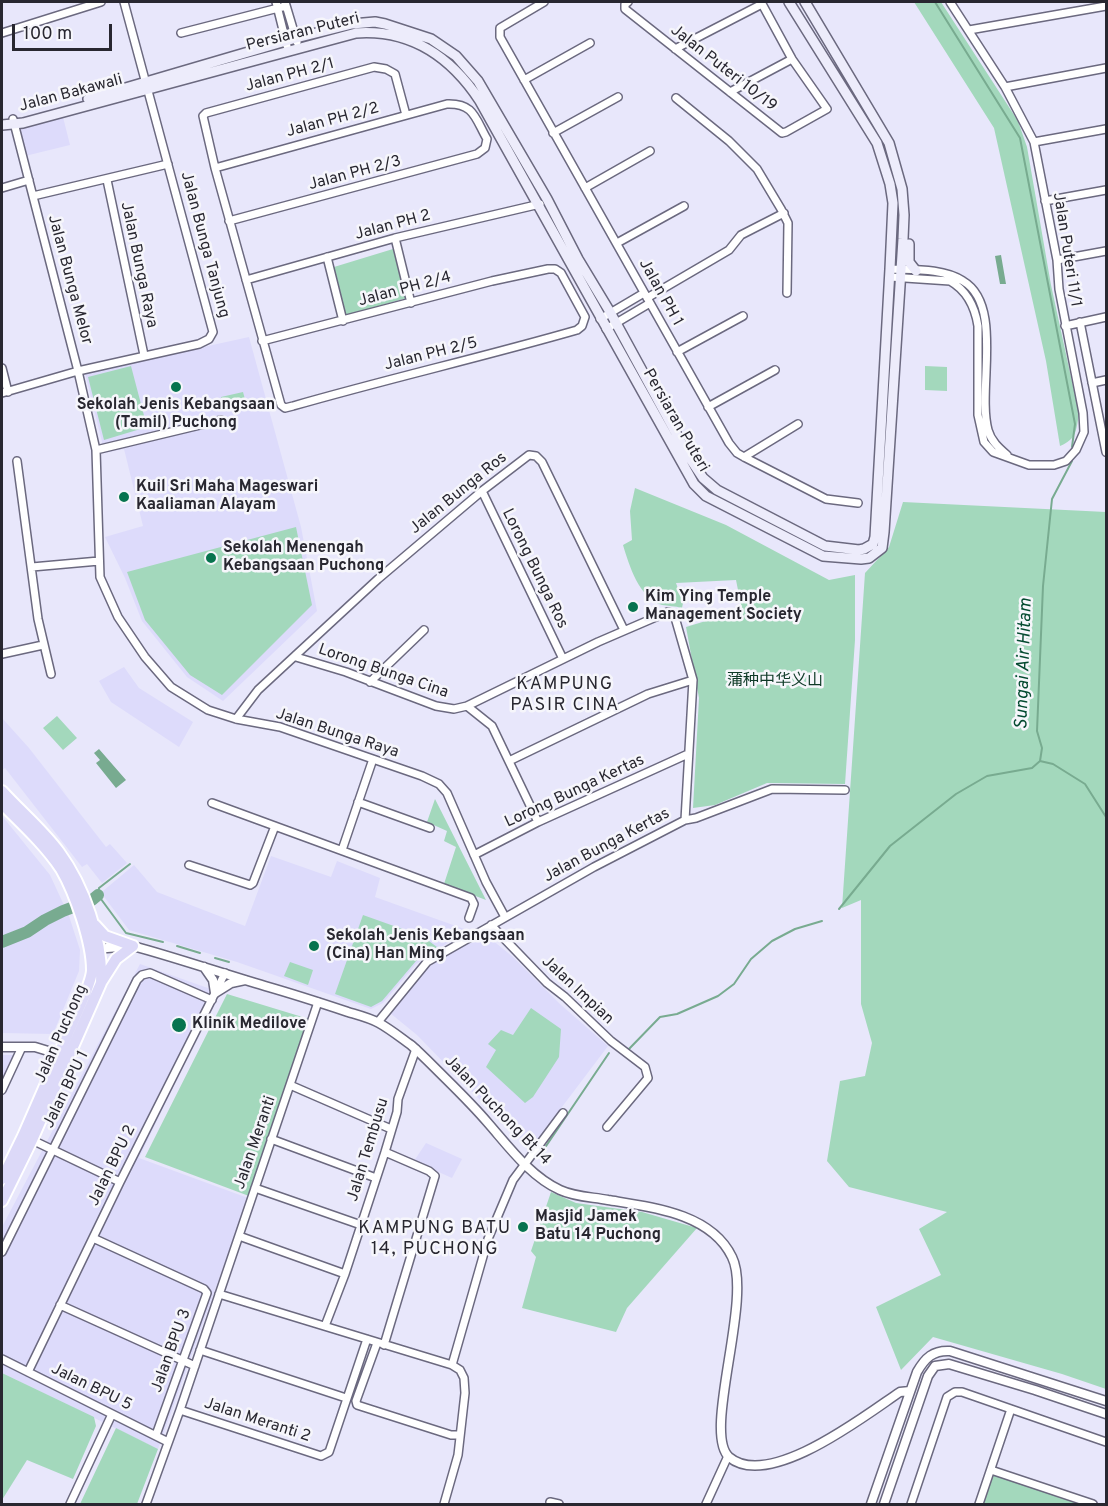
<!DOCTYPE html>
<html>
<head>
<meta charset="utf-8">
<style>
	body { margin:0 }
	#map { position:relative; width:1108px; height:1506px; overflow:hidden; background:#e8e7fb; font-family:Overpass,sans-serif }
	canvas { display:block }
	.frame { position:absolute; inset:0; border:3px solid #282730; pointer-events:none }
	.scale { position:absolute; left:12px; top:24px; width:100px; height:27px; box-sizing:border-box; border:3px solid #282730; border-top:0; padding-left:8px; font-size:18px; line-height:21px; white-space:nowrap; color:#282730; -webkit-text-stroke:4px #f6f6fb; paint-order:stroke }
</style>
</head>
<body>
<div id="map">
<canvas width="1108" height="1506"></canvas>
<div class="frame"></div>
<div class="scale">100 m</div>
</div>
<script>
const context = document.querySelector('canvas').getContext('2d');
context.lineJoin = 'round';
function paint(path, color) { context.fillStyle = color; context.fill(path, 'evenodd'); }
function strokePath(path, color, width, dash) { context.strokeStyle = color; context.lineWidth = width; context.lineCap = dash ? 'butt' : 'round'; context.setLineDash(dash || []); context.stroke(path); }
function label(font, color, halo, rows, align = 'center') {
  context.font = font + ' Overpass,"Noto Sans SC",sans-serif'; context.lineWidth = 5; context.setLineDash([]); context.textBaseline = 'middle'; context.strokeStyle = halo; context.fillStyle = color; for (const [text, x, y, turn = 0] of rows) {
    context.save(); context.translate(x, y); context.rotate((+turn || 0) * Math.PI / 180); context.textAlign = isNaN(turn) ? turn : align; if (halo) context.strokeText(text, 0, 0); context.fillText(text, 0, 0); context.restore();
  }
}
const built = new Path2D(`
	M63 117 70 145 25 156 18 129Z
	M249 337 301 527 317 611 223 701 187 677 142 621 125 578 105 537 143 526 124 449 103 453 102 442 85 373Z
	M124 667 139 688 193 722 179 747 111 702 99 681Z
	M2 718 29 748 106 847 110 844 127 863 102 883 87 864 82 867 5 768 2 770Z
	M3 817 50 875 69 916 80 950 79 971 53 1034 2 1033V818Z
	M271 856 331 877 337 861 380 878 375 897 467 930 416 964 383 1003 371 1009 237 962 129 930 102 894 103 891 134 865 157 892 245 926Z
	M486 935 513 957 560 1004 608 1046 531 1148 487 1107 417 1035 390 1013 426 969 445 956Z
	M140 964 219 992 139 1158 248 1198 158 1449 2 1373V1227Z
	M2 1055H15L2 1084Z
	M426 1143 462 1159 452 1178 414 1161Z`);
const green = new Path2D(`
	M914 2H941L1018 121 1027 147 1051 285 1079 414C1076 430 1077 439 1060 446L1046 361 994 128Z
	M393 249 407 298 346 315 334 267Z
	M131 366 147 427 104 440 88 377Z
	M925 366 947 367V391L925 390Z
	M243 392 246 403 224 409 221 397Z
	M635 488 726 525 829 580 855 575V640L845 784 767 783 715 805 693 808 699 698 686 627 742 610 736 580 676 583 683 603 682 608C675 606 668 606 662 605 639 598 629 565 623 545L632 540 630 511Z
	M903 502 1106 512V1389L1062 1374 933 1337 901 1370 876 1307 941 1275 919 1229 947 1212 849 1187 827 1161 840 1081 865 1076 872 1043 861 1004V900L842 908 865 573 889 547Z
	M296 527 312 605 222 695 190 675 145 620 127 572Z
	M57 716 77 738 63 750 43 728Z
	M435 799 486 900 444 884 456 847 444 841 447 831 427 822Z
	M363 915 422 936 437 947 416 961 382 1001 371 1007 335 994Z
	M290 962 313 970 308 985 284 976Z
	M227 994 309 1019 249 1196 145 1157Z
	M531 1008 561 1029 559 1057 533 1097 525 1103 486 1067 496 1050 488 1044 501 1030 513 1035Z
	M551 1192 576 1203 642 1212 697 1228 627 1308 616 1332 522 1308 536 1257 531 1251Z
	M2 1373 94 1417 96 1426 73 1479 27 1460 2 1500Z
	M116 1428 158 1449 137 1504H80Z
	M993 1474 1086 1504H982Z`);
const water = new Path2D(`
	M1001 255 1006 284H1000L995 256Z
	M99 749 126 780 116 788 96 763 100 760 94 753Z`);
const stream = new Path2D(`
	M935 2 1020 138 1075 424 1072 447
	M1040 761 1053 764 1085 784 1106 817
	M130 864 99 888 98 895 126 933 163 942
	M839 909 890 846 956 794 987 776 1032 768 1040 761 1042 748 1037 731 1043 586 1052 499 1072 461
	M177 946 200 953
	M215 958 229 962
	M628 1050 660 1017 677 1014 718 996 734 984 751 959 772 941 795 929 822 921
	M540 1155 609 1053`);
const river = new Path2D(`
	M2 942 27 932 45 920 63 911 92 900 98 895`);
const minor = new Path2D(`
	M276 2 287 46
	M285 2 297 42
	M544 2 500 28V37L729 443 737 453 744 457 826 499 858 503
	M628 2 625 4V9L782 133 786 132 827 109 792 59 761 2
	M969 30 1106 6
	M2 33 101 2
	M181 33 286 6
	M675 49 762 4
	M524 80 590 43
	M1005 87 1106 68
	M730 92 792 59
	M676 98 729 141 757 169 781 209 788 223 787 293
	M13 119 78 371 96 450 100 577 118 617 145 657 171 687 208 710 236 719 280 727 422 776 439 784 447 793 486 882 505 917
	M553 133 618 97
	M1034 142 1106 129
	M215 168 447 104C474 103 475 118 487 139L485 148 477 154 229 221
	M107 180 144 355
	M2 188 29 180
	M585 188 650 151
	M33 196 168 164
	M1045 201 1106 190
	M395 238 411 303
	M617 243 684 206
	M327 257 343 321
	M1057 260 1106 251
	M890 269C913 270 943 268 963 281 1004 305 977 389 988 430 991 441 999 448 1007 455
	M890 277 950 281C966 290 975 307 978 326V415L984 442 993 452 1029 465H1054L1066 461 1076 450 1084 432 1083 413 1059 289 1057 260 1034 142 1005 87 950 2
	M246 280 395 238 540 204
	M647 298 729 250 741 235 784 213
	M600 319 644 293
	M1080 322 1106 452
	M1065 326 1106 317
	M606 329 650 303
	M262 341 492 281 548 269H555L561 273 585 317 582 326 577 330C483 357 387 379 293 406L285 408 281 405 215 168 203 116 206 113 374 67 386 69 395 74 406 115
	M677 352 743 316
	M2 368 8 392
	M1092 383 1106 380
	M2 393 78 371 199 344 209 339 213 332 124 2
	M708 407 775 370
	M96 450 221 420
	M744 457 798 424
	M17 461 38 619 51 674
	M482 491 563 659
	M32 567 99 561
	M2 654 43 645
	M296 657 346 672 436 706 454 709 467 706 492 726 538 822
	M370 682 424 630
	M467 706 598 642 663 614 668 612 674 614 693 680 685 820
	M236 719 258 690 378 579 482 491 529 455 536 456 542 462 624 630
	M509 761 648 694 693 680
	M358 802 430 828
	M212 803 471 898 474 904 469 918
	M342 850 373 759
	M474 855 538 822 688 754
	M189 865 250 885 253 883 275 826
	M491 925 547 983 565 997 611 1041 645 1067 648 1078 607 1127
	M378 1022 427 962 594 867 685 820 696 818 772 789 845 790
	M290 1085 391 1129
	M2 1090 22 1047
	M30 1139 120 1182
	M271 1139 376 1178
	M255 1188 361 1225
	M239 1236 345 1274
	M93 1238 204 1289 207 1293 156 1435
	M2 1252 137 980 142 975 150 973 212 1000
	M219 1294 452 1365 460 1370 464 1378 465 1393 458 1455 444 1504
	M60 1305 195 1366
	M325 1326 345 1274 385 1152 397 1112 398 1099 416 1049
	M377 1343 356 1401 357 1405 451 1435H460
	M384 1345 435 1176 429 1171 385 1152
	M200 1350 346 1398
	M2 1359 168 1442
	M452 1365 488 1239 513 1180 563 1113
	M28 1372 120 1182 225 973
	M180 1410 321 1456 329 1452 367 1339
	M991 1470 1093 1504
	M550 1502 559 1504
	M70 1504 112 1414
	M146 1504 180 1410 318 1002
	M706 1504 728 1456
	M911 1504 947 1397 955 1392H962L1106 1442
	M979 1504 1011 1409`);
const tertiary = new Path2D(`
	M94 949 133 946C177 958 221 973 265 986 293 994 321 1003 348 1012 358 1015 370 1018 379 1023 390 1029 401 1038 411 1045 419 1052 427 1060 435 1068 453 1086 471 1103 488 1123 509 1147 530 1176 560 1190 575 1197 592 1197 608 1200 651 1207 711 1213 732 1257 753 1299 702 1433 729 1457 769 1491 867 1414 900 1392L910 1391
	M204 967 213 980 215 993 231 983 245 980
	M2 1047H35L58 1054
	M871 1504 917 1372C925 1358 933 1350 950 1351L1106 1401
	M884 1504 928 1376 935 1366 949 1364 1035 1390 1106 1414`);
const secondary = new Path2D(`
	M88 99 296 38 352 24 375 22 385 24 431 39 456 56 478 81 547 199 578 259 610 312 689 457 703 478 717 490 825 546 859 550 864 549 873 544 875 537 890 269 893 203 890 184 877 143 789 2
	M2 125 23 123 356 33C410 29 451 57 480 101L694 484 706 496 823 556 861 559 869 558 882 548 884 532 903 239 904 215 902 189 889 143 805 2
	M909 244V262L916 271`);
const primary = new Path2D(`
	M2 791C20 811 43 830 59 852 84 886 103 940 101 983L32 1140 2 1201
	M2 804C22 824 45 845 61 869 75 893 92 942 92 970 92 977 88 985 86 992L23 1136 2 1179
	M95 925 105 936 133 946
	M102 981 116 959 133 946`);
const markers = [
	[176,387,6,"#07744e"],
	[124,497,6,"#07744e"],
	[211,558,6,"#07744e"],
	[633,607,6,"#07744e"],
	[314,946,6,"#07744e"],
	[179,1025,8,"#07744e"],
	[523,1227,6,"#07744e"]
];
const streetNames = [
	["Persiaran Puteri",303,33,-14],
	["Jalan Puteri 10/19",723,69,38],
	["Jalan PH 2/1",290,76,-15],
	["Jalan Bakawali",71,94,-15],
	["Jalan PH 2/2",333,121,-15],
	["Jalan PH 2/3",355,174,-15],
	["Jalan PH 2",393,226,-15],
	["Jalan Bunga Tanjung",204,245,75],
	["Jalan Puteri 11/1",1066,250,81],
	["Jalan Bunga Raya",138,265,78],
	["Jalan Bunga Melor",69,280,75],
	["Jalan PH 2/4",405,290,-15],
	["Jalan PH 1",660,293,61],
	["Jalan PH 2/5",431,355,-14],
	["Persiaran Puteri",675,421,60],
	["Jalan Bunga Ros",459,494,-39],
	["Lorong Bunga Ros",534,569,64],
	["Lorong Bunga Cina",383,672,19],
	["Jalan Bunga Raya",337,734,18],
	["Lorong Bunga Kertas",575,792,-25],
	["Jalan Bunga Kertas",607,846,-28],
	["Jalan Impian",577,991,43],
	["Jalan Puchong",62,1034,-66],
	["Jalan BPU 1",67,1090,-64],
	["Jalan Puchong Bt 14",497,1111,46],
	["Jalan Meranti",256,1143,-71],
	["Jalan Tembusu",369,1150,-73],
	["Jalan BPU 2",113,1166,-64],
	["Jalan BPU 3",172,1351,-70],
	["Jalan BPU 5",91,1388,26],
	["Jalan Meranti 2",257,1421,18]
];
const poiNames = [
	["Sekolah Jenis Kebangsaan",176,406,"center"],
	["(Tamil) Puchong",176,424,"center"],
	["Kuil Sri Maha Mageswari",136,488],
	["Kaaliaman Alayam",136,506],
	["Sekolah Menengah",223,549],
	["Kebangsaan Puchong",223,567],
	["Kim Ying Temple",645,598],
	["Management Society",645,616],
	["Sekolah Jenis Kebangsaan",326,937],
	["(Cina) Han Ming",326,955],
	["Klinik Medilove",192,1025],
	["Masjid Jamek",535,1218],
	["Batu 14 Puchong",535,1236]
];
const parkNames = [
	["蒲种中华义山",775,682]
];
const waterNames = [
	["Sungai Air Hitam",1025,664,-88]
];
const neighbourhoodNames = [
	["KAMPUNG",565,685],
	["PASIR CINA",565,706],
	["KAMPUNG BATU",435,1229],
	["14, PUCHONG",435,1250]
];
paint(built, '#dddbfb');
paint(green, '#a3d8bc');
paint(water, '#78ab90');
strokePath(stream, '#78ab90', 2);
strokePath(river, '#78ab90', 12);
strokePath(minor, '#6b697f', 10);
strokePath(tertiary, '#6b697f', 11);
strokePath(secondary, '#6b697f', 12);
strokePath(primary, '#fff', 14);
strokePath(minor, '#fff', 7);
strokePath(tertiary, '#fff', 8);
strokePath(secondary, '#edecfb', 9);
strokePath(primary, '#dcd9f8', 10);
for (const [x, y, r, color] of markers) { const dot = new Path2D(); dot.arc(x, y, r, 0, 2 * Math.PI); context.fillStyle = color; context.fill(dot); strokePath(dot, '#f6f6fb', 2); }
label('16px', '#282730', '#f6f6fb', streetNames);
label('bold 16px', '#282730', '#f6f6fb', poiNames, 'left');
label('16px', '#0e3a27', '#f6f6fb', parkNames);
label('italic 18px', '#054b31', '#f6f6fb', waterNames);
context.letterSpacing = '1.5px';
label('18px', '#282730', '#f6f6fb', neighbourhoodNames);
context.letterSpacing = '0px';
</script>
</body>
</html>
